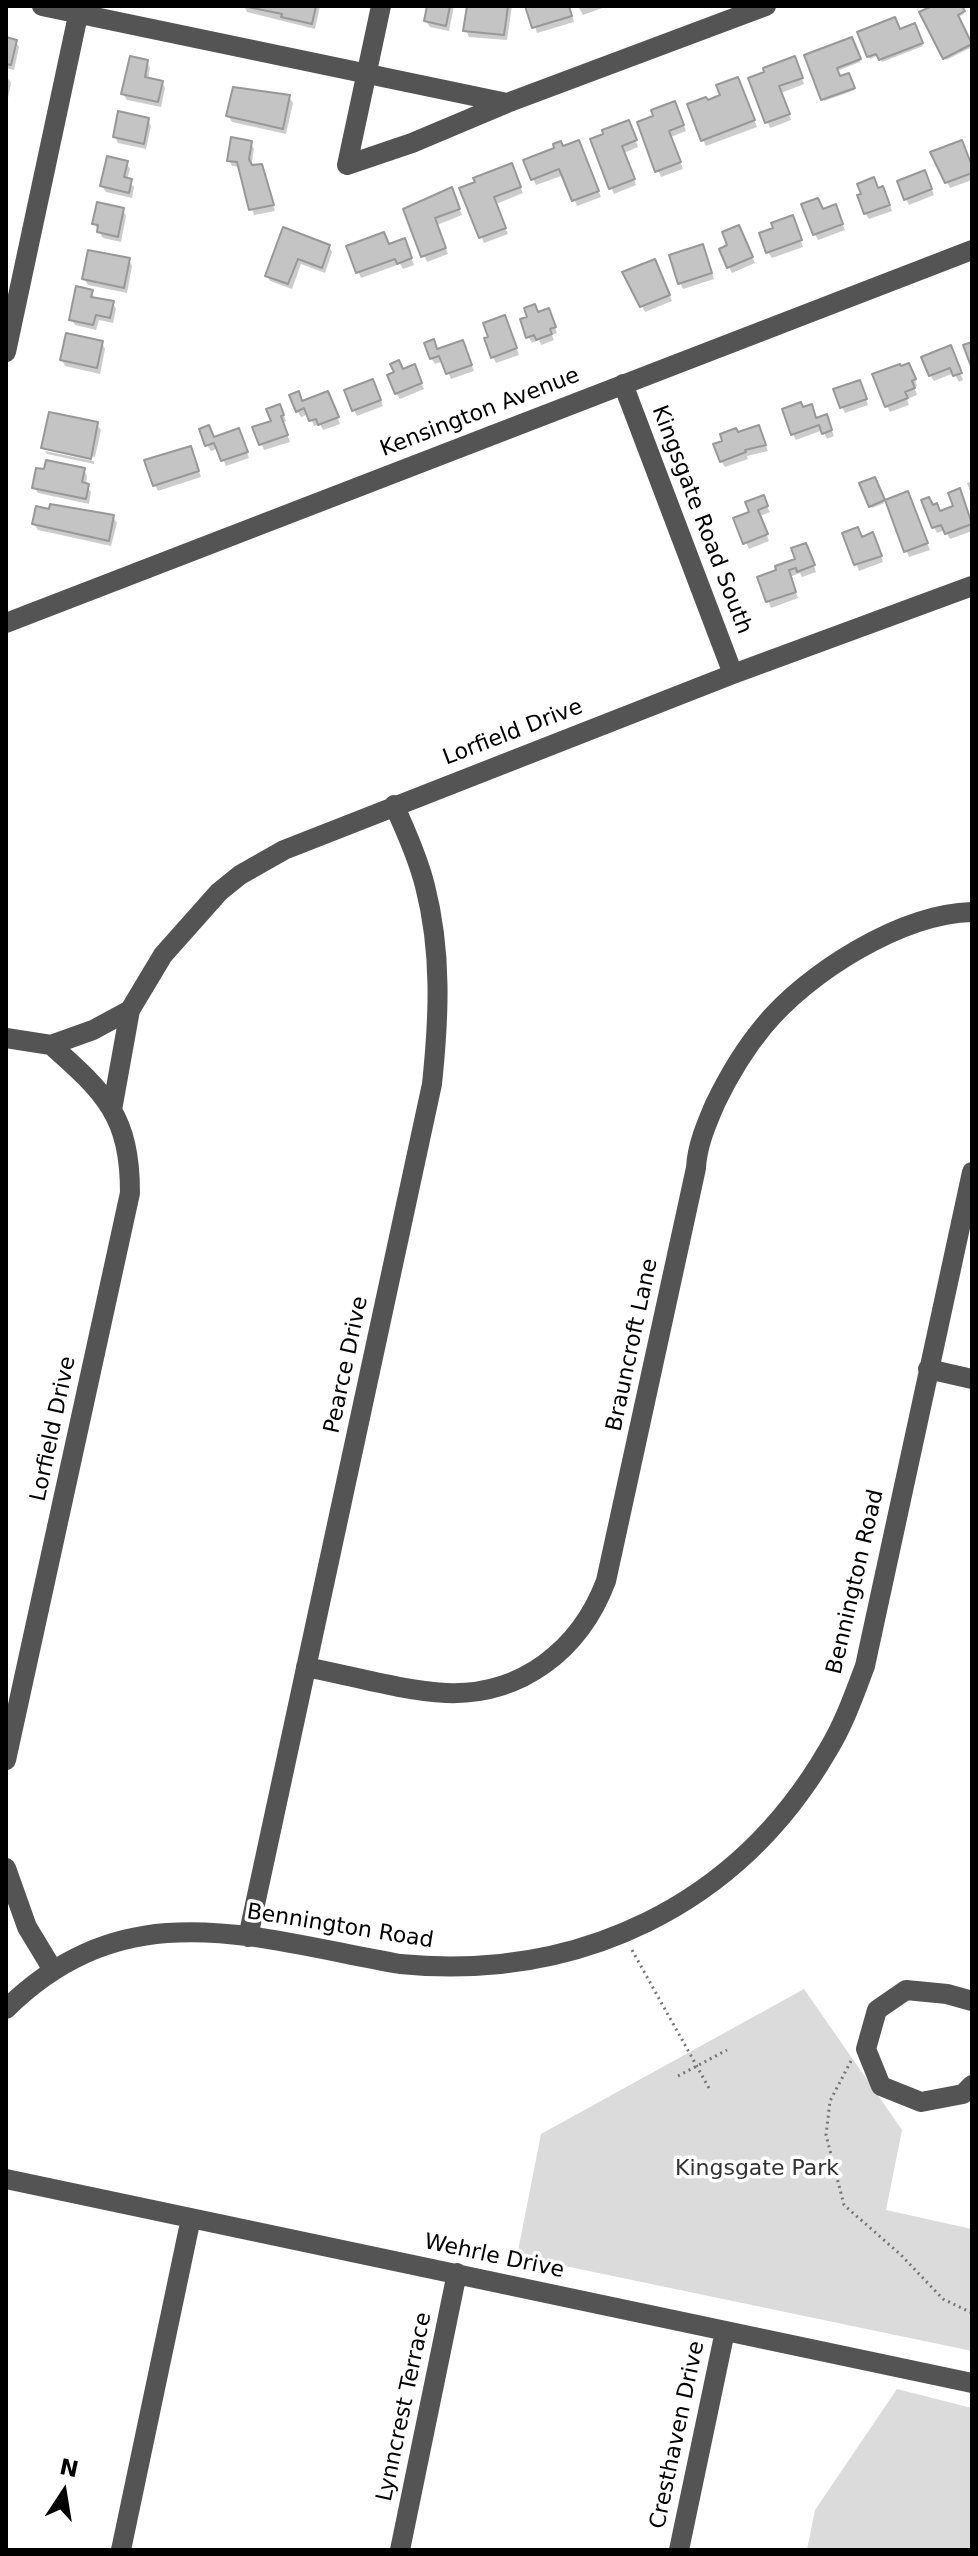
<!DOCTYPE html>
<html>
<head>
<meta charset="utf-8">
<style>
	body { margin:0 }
	#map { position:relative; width:978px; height:2556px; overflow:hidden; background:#fff; font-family:"DejaVu Sans",sans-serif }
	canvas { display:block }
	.frame { position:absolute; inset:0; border:8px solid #000; pointer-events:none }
	.north { position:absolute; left:24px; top:2452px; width:80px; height:80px; -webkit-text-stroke:6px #fff; paint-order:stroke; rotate:12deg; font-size:22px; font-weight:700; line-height:32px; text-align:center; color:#000 }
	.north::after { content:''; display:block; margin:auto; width:28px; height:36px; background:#000; clip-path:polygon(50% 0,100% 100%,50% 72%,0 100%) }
</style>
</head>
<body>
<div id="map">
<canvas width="978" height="2556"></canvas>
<div class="frame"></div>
<div class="north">N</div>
</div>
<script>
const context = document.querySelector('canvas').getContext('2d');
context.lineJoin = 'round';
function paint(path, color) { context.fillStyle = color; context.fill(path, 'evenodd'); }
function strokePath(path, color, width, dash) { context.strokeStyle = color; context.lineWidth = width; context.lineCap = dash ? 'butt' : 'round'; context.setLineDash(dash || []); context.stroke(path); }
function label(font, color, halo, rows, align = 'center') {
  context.font = font + ' "DejaVu Sans",sans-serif'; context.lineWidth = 7; context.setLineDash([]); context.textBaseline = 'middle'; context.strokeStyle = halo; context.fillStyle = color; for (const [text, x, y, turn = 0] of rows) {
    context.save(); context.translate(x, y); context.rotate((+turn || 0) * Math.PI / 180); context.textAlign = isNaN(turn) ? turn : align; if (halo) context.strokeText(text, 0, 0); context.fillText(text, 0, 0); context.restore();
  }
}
const green = new Path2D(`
	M804 1989 902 2130 886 2210 972 2229V2351L517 2256 541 2134Z
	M897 2389 972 2408V2550H807L815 2510Z`);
const shadow = new Path2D(`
	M244 6H320L315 29 247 12Z
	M429 6H454L449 31 430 27 426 21Z
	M469 6H512L507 40 469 37 466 30Z
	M528 6H569L574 22 537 33Z
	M578 6H608L583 15Z
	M937 6H961L964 14 957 18 972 47 946 60 922 13Z
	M914 25 923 46 882 62 879 55 870 59 860 33 899 31Z
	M6 39 15 41 19 47 14 70 6 68Z
	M851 40 860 62 837 71 840 79 849 75 855 90 824 101 807 56Z
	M147 62 150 68 148 79 162 82 165 88 161 107 127 100 123 94Z
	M797 65 804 84 781 93 791 120 770 128 750 79Z
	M6 76 11 83 6 107Z
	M741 85 757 127 706 146 703 140Z
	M289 97 293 103 286 134 232 122 228 116Z
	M678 110 686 131 671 137 683 169 661 177 639 124Z
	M148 120 151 126 146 149 118 143 115 137Z
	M631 128 638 147 624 153 636 185 614 194 593 140Z
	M250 142 254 149 251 167 261 166 265 173 275 211 254 215 240 167 232 166 229 160Z
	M563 148 582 149 601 197 577 206 564 175 536 185 533 179Z
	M126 163 130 169 127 180 134 187 132 198 106 192 102 186Z
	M972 168V180L950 188 947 182Z
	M514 172 523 193 496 204 508 234 484 243 462 189Z
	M927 178 934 195 909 205 906 199Z
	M879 190 886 195 892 211 869 219 865 213Z
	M454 196 462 215 437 225 448 254 427 262 405 210Z
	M123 210 126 216 121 242 103 238 94 223Z
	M823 211 838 213 845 230 818 240 815 234Z
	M795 224 803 247 772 258 768 252Z
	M284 230 329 246 332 252 325 273 301 264 292 289 270 281 267 275Z
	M742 233 755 263 732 273 729 267Z
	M407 246 414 265 403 269 400 264 361 278 348 247Z
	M705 252 714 279 683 289 680 283Z
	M129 260 132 266 127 293 88 285 84 279Z
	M658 267 672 301 645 312 625 273Z
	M91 292 95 298 113 303 116 309 113 323 99 320 96 330 75 325 71 319Z
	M539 314 552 317 557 333 552 335 554 340 541 345 539 340 532 343 528 337Z
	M508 323 519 355 496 363 493 357Z
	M102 343 105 349 100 374 65 366 62 360Z
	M465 348 474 371 451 379 443 361 435 364 431 358 437 351Z
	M953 354 963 380 959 382 954 373 934 381 930 375Z
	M403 371 417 373 424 389 400 399 396 393Z
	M912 371 917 386 914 387 917 395 907 399 909 405 890 412 887 406Z
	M376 387 383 406 357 416 354 410Z
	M862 388 868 405 845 413 842 407Z
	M331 399 340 424 323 430 320 424 314 426 309 414 301 417 297 411 302 403Z
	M803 409 814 412 817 420 829 423 834 436 827 439 823 430 796 440 793 434Z
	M283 413 286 421 283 423 290 442 264 450 255 428 273 422Z
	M50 414 97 424 101 430 95 457 45 447V451L43 448Z
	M761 433 768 451 747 456 748 459 725 467 721 461 738 435Z
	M241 436 249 458 226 466 218 448 211 451 207 445 214 439Z
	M45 451 94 461V464L47 454Z
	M193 453 201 477 158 491 155 485Z
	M84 470 87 476 86 485 91 492 89 504 38 493 34 487Z
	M874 479 884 503 907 494 930 550 909 557 887 502 872 508 861 484Z
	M972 481V496L967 483Z
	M960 491 972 521V531L950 539 945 530 937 533 934 527 933 507 940 513 955 507Z
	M766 504 770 512 760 516 769 541 749 549 736 519Z
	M113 517 117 523 111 546 38 530 34 524Z
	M844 534 876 541 883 562 859 571Z
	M809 551 816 572 802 577 800 573 790 577 798 598 771 608 759 578 797 560Z`);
const building = new Path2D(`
	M243 6H316L312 24 281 17 282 14Z
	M427 6H450L446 26 424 21Z
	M467 6H508L504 35 463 31Z
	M525 6H569L572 16 532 28Z
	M932 6H962L965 11 958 15 972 44 943 59 919 12Z
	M895 17 900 29 915 23 923 43 879 60 876 54 867 57 857 32Z
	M6 37 17 40 11 65 6 64Z
	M852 37 861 59 837 68 840 76 849 73 855 88 821 100 804 55Z
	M130 56 148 60 145 77 163 81 158 102 121 94Z
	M795 56 803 78 779 86 790 114 765 123 748 78 764 72 763 68Z
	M738 77 755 120 701 141 687 104 706 97 708 100 720 95 716 85Z
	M233 87 290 95 283 129 226 116Z
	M675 101 684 125 669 131 681 162 655 172 637 122 653 116 651 110Z
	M118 111 149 118 144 144 113 137Z
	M629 120 637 140 622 146 635 179 609 189 590 139 603 134 602 130Z
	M231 137 252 141 249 159 252 165 262 164 274 205 249 210 237 162 227 161Z
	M579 140 599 191 572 201 559 169 531 180 523 160 554 148 553 144 561 141 563 146Z
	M962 140 972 166V173L945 183 930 152Z
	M107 156 128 161 124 177 132 179 129 193 100 186Z
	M512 163 521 187 494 197 506 228 479 238 459 188 475 182 473 178Z
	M925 170 932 189 904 200 897 181Z
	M874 177 878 188 883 186 890 205 864 214 857 195 861 194 857 184Z
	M452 187 460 209 435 218 446 248 421 257 403 209Z
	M818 198 823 209 836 204 843 224 813 235 801 204Z
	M97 202 124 208 118 237 97 232 98 225 92 224Z
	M793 215 802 240 766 253 759 233 773 228 771 223Z
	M739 225 753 257 727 268 719 249 727 245 722 232Z
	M283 227 330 245 322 268 298 259 288 284 265 276Z
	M384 232 389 244 405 238 412 258 397 264 395 259 356 273 346 246Z
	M703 244 712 273 678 284 669 255Z
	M88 250 130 258 124 288 82 279Z
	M655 259 670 295 640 307 622 272Z
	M76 286 93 290 91 297 114 301 110 318 96 315 93 325 69 320Z
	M535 304 538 312 549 308 556 327 550 329 552 334 536 340 534 335 526 338 520 319 527 317 524 308Z
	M505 315 517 348 491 358 484 338 488 337 483 323Z
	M66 333 103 341 97 368 60 360Z
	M434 339 437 349 463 340 472 365 446 374 439 356 430 359 424 343Z
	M972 342V369L963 345Z
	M951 345 962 373 953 376 950 368 929 376 921 357Z
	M399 360 403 369 415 364 422 383 395 394 387 375 394 372 390 364Z
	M909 363 916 379 912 381 915 388 905 392 908 398 885 407 872 374 900 364 901 366Z
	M373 379 381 400 352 411 344 390Z
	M860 380 867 399 840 408 833 389Z
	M299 391 302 401 328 391 339 417 318 425 316 419 309 421 304 408 296 412 289 395Z
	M801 402 803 407 812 404 816 418 827 414 832 430 822 434 819 425 791 435 782 409Z
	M280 404 284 415 281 416 288 435 259 445 252 427 271 421 266 409Z
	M49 412 98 422 91 459 41 448Z
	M209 425 214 437 239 428 248 452 221 461 214 443 205 446 199 429Z
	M759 425 766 445 745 450 746 452 720 462 713 444 722 441 720 434 736 428 738 432Z
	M191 446 199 471 153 486 144 460Z
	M46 460 85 468 82 482 89 484 86 499 32 488 36 468 44 469Z
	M875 477 885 500 869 507 859 483Z
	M960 488 972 524 945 534 941 525 932 528 921 500 929 497 933 505 937 503 940 511 953 506 948 493Z
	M908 491 928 543 904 552 885 500Z
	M764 495 768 506 758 510 768 534 743 544 733 518 749 512 745 502Z
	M50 504 114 515 109 541 32 524 36 506 49 509Z
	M858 527 862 537 873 532 882 556 854 565 842 533Z
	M806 543 815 565 797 572 796 568 789 570 796 592 766 602 757 577 776 570 775 566 795 559 791 548Z`);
const path = new Path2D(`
	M632 1950 710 2090
	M851 2061 830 2101 826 2135 844 2205 901 2255 943 2299 972 2313
	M678 2076 727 2050`);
const minor = new Path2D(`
	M42 6 507 103 766 6
	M381 6 347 165 412 143 507 103
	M6 352 80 6
	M623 384 733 674
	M6 623 972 250
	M6 1038 51 1045 93 1030 130 1010 163 955 219 892 240 875 284 850 733 674 972 586
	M112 1110 130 1010
	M928 1369 972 1379
	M306 1667C348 1675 404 1691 446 1693 521 1696 580 1650 606 1581L696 1168C697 1146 706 1125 715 1104 728 1077 744 1050 763 1027 808 972 901 914 972 912
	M6 1760 130 1193C130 1116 105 1093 51 1045
	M6 1868 27 1927 53 1970
	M248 1937 432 1084C439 1017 442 952 425 886 418 858 406 831 394 805
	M972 2001 947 1994 906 1990 877 2010 866 2049 881 2086 921 2102 963 2094 972 2085
	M6 2009C127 1890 253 1938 400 1964 578 1981 737 1907 828 1750 844 1724 854 1695 865 1666L972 1172
	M6 2179 972 2383
	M121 2550 191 2218
	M400 2550 457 2273
	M679 2550 725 2331`);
const streetNames = [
	["Kensington Avenue",480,413,-21],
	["Kingsgate Road South",701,520,69],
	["Lorfield Drive",513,733,-21],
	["Brauncroft Lane",633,1345,-78],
	["Pearce Drive",347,1365,-78],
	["Lorfield Drive",54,1429,-78],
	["Bennington Road",856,1582,-77],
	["Bennington Road",340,1927,9],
	["Wehrle Drive",494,2257,12],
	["Lynncrest Terrace",405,2407,-78],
	["Cresthaven Drive",678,2435,-78]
];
const parkNames = [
	["Kingsgate Park",757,2169]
];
paint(green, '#dbdbdb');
paint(shadow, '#0003');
paint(building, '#c4c4c4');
strokePath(building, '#989898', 2);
strokePath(path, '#767676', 3, [2, 4]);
strokePath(minor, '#545454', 20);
label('22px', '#000', '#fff', streetNames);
label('22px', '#323232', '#fff', parkNames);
</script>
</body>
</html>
